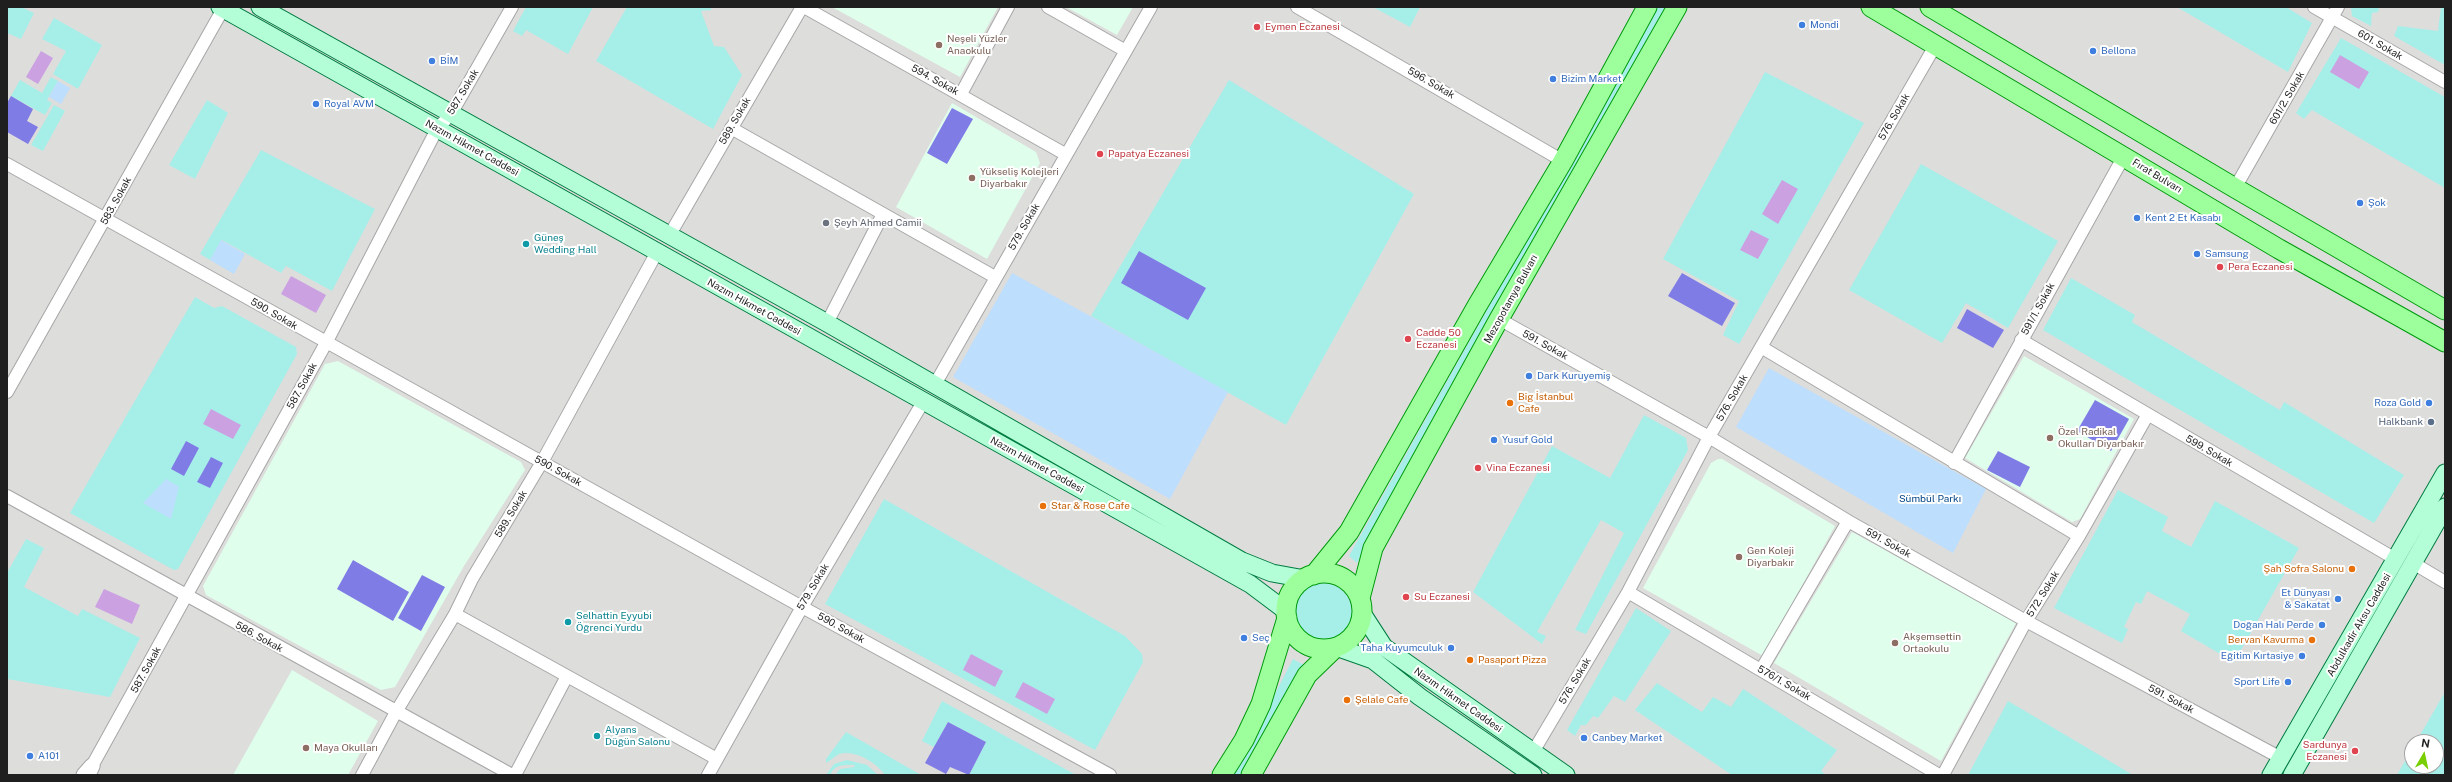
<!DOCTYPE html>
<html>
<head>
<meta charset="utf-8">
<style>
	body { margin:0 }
	#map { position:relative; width:2452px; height:782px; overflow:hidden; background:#e4f1e5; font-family:"Public Sans",sans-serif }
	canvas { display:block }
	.frame { position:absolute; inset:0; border:8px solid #1f1f1f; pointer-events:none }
	.north { position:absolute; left:2404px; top:734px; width:40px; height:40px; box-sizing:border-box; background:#fff; border:1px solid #a5a5a5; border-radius:50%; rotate:9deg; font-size:11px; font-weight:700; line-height:16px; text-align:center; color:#1f1f1f }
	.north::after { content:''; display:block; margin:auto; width:14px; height:18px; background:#78ce00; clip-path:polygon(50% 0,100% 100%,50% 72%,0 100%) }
</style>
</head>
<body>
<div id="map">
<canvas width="2452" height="782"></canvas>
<div class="frame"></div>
<div class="north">N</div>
</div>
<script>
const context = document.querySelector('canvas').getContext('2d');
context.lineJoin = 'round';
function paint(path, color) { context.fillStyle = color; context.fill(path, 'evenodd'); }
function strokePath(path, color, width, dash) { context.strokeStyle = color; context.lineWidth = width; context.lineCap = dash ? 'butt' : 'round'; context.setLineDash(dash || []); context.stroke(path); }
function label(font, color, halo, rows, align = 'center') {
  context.font = font + ' "Public Sans",sans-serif'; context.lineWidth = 4; context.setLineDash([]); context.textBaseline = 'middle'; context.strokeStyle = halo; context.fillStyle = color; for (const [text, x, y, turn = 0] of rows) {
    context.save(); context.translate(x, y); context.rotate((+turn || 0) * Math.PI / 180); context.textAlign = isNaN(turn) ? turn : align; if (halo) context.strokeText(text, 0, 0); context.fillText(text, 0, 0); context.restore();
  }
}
const residential = new Path2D(`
	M7 7H2445V775H7ZM2412 742H2436V766H2412Z`);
const education = new Path2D(`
	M832 7H998L960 77Z
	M1066 7H1133L1117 35Z
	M952 103 1036 152 1040 163 987 259 896 207Z
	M2024 356 2134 419 2080 519 2072 522 1965 458Z
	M338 361 521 462 525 470 464 566 395 687 381 690 206 595 203 586 325 364Z
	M1718 459H1722L1835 526 1763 656 1643 588 1711 463Z
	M1852 532 2016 623 1941 761 1774 663Z
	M292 670 378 721 348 775H233Z`);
const grass = new Path2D(`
	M7 7H21L34 13 21 39 7 33Z
	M526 7H593L568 54 526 30 522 36 513 31Z
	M627 7H711V10L701 11 714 46 724 47 742 75 713 129 596 61Z
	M1373 7H1420L1410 27Z
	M1657 7H1669L1382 512 1357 563 1349 556Z
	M2177 7H2286L2312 23 2288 72Z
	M2351 7H2379L2378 12 2372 13 2371 26 2352 16Z
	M2441 7H2445V65L2394 36 2398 26 2438 31Z
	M54 18 102 45 78 89 53 74 66 51 42 39Z
	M2341 38 2445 97V188L2312 110 2304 119 2296 113Z
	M1765 72 1864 123 1739 344 1723 335 1739 301 1663 259Z
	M51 77 58 81 47 100 52 103 45 115 11 96 20 80 42 93Z
	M1229 80 1414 194 1286 425 1091 316Z
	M207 100 228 113 195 179 169 165Z
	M54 105 65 111 43 151 31 145Z
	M261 150 375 209 332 291 286 266 281 273 222 240 210 260 200 254Z
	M1921 164 2058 241 2008 328 1966 303 1942 343 1849 290Z
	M2071 278 2135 315 2132 322 2280 410 2284 402 2404 475 2374 523 2043 330Z
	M195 297 214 308 222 306 296 347 297 354 178 569 174 570 70 513Z
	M1644 415 1686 438 1688 450 1586 634 1575 630 1624 533 1601 520 1537 632 1546 636 1542 644 1473 592 1552 446 1610 478Z
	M2118 490 2168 517 2162 531 2191 547 2215 501 2299 548 2234 662 2181 631 2190 614 2147 591 2141 604 2136 602 2124 627 2128 629 2122 643 2054 608Z
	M884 499 1125 636 1142 654 1143 662 1095 750 825 604Z
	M26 539 44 548 24 587 78 616 82 609 140 638 110 697 7 679V573Z
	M1294 612a29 29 0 1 1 58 0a29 29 0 1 1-58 0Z
	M1636 608 1671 631 1625 702 1614 696 1598 718 1593 716 1586 725H1581L1575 736 1567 730Z
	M1293 659 1304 665 1243 775H1233Z
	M1657 683 1702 712 1713 697 1731 707 1743 689 1837 750 1821 771 1826 775H1732L1635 710Z
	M2445 692V775H2397L2412 749V766H2436V742H2416Z
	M942 701 1076 775H969L986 742 948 722 934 747 922 741Z
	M2008 701 2133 775H1968Z
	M846 732 921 775H885C877 763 855 749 839 754 835 756 830 761 826 763V759Z
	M847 760 867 765 878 775H835L840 769 854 767 855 765C843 765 835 764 830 775H826L834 764Z`);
const park = new Path2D(`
	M58 81 70 88 61 104 49 97Z
	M221 240 245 254 234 274 210 260Z
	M1012 273 1228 392 1170 499 953 377Z
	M1769 368 1986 489 1953 553 1736 427Z
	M166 479 179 487 171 519 143 503Z`);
const pitch = new Path2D(`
	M11 96 33 109 27 121 38 127 28 144 7 132V103Z
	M952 108 973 119 947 164 927 153Z
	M1139 251 1206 288 1188 320 1121 283Z
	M1682 273 1735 303 1722 326 1668 296Z
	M1967 309 2004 330 1993 348 1957 328Z
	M2095 400 2129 419 2111 451 2077 431Z
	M186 441 199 448 184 476 171 469Z
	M1998 451 2030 467 2020 487 1987 470Z
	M211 457 223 463 210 488 197 482Z
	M353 560 409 592 393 621 337 589Z
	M422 575 445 587 421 631 398 618Z
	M948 722 986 742 969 775 950 767 946 774 925 763Z`);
const water = new Path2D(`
	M41 51 53 58 38 84 26 77Z
	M2340 55 2369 72 2359 89 2330 72Z
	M1782 180 1798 189 1778 224 1762 214Z
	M1751 230 1769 239 1758 259 1740 250Z
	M291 276 326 295 316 313 281 294Z
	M211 409 241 425 233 439 203 424Z
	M104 589 140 605 132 624 95 607Z
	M971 654 1003 671 995 687 963 670Z
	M1023 682 1055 699 1047 714 1015 697Z`);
const minor = new Path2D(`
	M804 7 1065 154
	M1048 7 1124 50
	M1297 7 1563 161
	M2314 7 2445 82
	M961 94 1008 7
	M731 128 995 277
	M7 164 802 607 1110 775
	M2235 188 2338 7
	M669 236 802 7
	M1499 319 1709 437 1848 521 2026 621 2281 758
	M827 323 883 214
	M2021 340 2397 560
	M1761 347 2079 536
	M934 386 1151 7
	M7 392 223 9
	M1954 463 2124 156
	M7 496 512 775
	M2413 563 2445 582
	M1628 592 1939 775
	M455 614 717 759
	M1761 670 1848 521
	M1533 752 1628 592 1709 437 1935 46
	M92 766 326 343 437 129 451 114 512 7
	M362 775 396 712 455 614 472 579 542 462 657 252
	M515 775 567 676
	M708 775 802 607 923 402
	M1943 775 2026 621 2079 536 2147 416`);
const tertiary = new Path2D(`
	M84 775 92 766 88 775`);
const secondary = new Path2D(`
	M220 7 1250 584 1286 611
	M260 7 827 323 1242 561 1272 573 1305 579
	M1362 613 1384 647 1566 775
	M1336 647 1373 660 1420 697 1533 775
	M2271 775 2445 473
	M2292 775 2445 507`);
const primary = new Path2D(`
	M1871 7 2279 249 2445 342
	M1930 7 2235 188 2445 310
	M1286 611a38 38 0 1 1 76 0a38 38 0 1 1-76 0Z
	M1314 575 1349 532 1477 306 1563 161 1647 7
	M1360 598 1373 548 1499 319 1677 7
	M1222 775 1244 740 1261 704 1287 618
	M1251 775 1307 675 1336 647`);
const markers = [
	[1802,25,4,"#3f7fe0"],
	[1257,27,4,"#e0444e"],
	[939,45,4,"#8d6e63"],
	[2093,51,4,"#3f7fe0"],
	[432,61,4,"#3f7fe0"],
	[1553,79,4,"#3f7fe0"],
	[316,104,4,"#3f7fe0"],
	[1100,154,4,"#e0444e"],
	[972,178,4,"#8d6e63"],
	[2360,203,4,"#3f7fe0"],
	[2137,218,4,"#3f7fe0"],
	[826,223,4,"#6b7280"],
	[526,244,4,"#0f9aa8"],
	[2197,254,4,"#3f7fe0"],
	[2220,267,4,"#e0444e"],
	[1408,339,4,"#e0444e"],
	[1529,376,4,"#3f7fe0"],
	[1510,403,4,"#e8710a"],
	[2429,403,4,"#3f7fe0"],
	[2431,422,4,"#5c6f8a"],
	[2050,438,4,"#8d6e63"],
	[1494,440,4,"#3f7fe0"],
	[1478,468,4,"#e0444e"],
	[1043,506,4,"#e8710a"],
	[1739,557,4,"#8d6e63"],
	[2352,569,4,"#e8710a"],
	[1406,597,4,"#e0444e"],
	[2338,599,4,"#3f7fe0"],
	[568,622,4,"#0f9aa8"],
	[2322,625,4,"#3f7fe0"],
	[1244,638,4,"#3f7fe0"],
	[2312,640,4,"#e8710a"],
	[1895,643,4,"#8d6e63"],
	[1451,648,4,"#3f7fe0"],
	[2302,656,4,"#3f7fe0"],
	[1470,660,4,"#e8710a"],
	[2288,682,4,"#3f7fe0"],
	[1347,700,4,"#e8710a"],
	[597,736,4,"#0f9aa8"],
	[1584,738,4,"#3f7fe0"],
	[306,748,4,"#8d6e63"],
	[2355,751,4,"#e0444e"],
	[30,756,4,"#3f7fe0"]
];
const shopNames = [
	["Mondi",1810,25],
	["Bellona",2101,51],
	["BİM",440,61],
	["Bizim Market",1561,79],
	["Royal AVM",324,104],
	["Şok",2368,203],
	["Kent 2 Et Kasabı",2145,218],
	["Samsung",2205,254],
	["Dark Kuruyemiş",1537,376],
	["Roza Gold",2421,403,"right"],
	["Yusuf Gold",1502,440],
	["Et Dünyası",2330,593,"right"],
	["& Sakatat",2330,605,"right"],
	["Doğan Halı Perde",2314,625,"right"],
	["Seç",1252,638],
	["Taha Kuyumculuk",1443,648,"right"],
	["Eğitim Kırtasiye",2294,656,"right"],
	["Sport Life",2280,682,"right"],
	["Canbey Market",1592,738],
	["A101",38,756]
];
const healthNames = [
	["Eymen Eczanesi",1265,27],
	["Papatya Eczanesi",1108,154],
	["Pera Eczanesi",2228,267],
	["Cadde 50",1416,333],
	["Eczanesi",1416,345],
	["Vina Eczanesi",1486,468],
	["Su Eczanesi",1414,597],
	["Sardunya",2347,745,"right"],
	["Eczanesi",2347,757,"right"]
];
const educationNames = [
	["Neşeli Yüzler",947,39],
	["Anaokulu",947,51],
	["Yükseliş Kolejleri",980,172],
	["Diyarbakır",980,184],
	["Özel Radikal",2058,432],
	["Okulları Diyarbakır",2058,444],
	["Gen Koleji",1747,551],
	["Diyarbakır",1747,563],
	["Akşemsettin",1903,637],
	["Ortaokulu",1903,649],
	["Maya Okulları",314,748]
];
const streetNames = [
	["601. Sokak",2380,45,30],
	["594. Sokak",935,80,29],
	["596. Sokak",1431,83,30],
	["587. Sokak",463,92,-59],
	["601/2. Sokak",2287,98,-60],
	["576. Sokak",1894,117,-60],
	["589. Sokak",735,121,-60],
	["Nazım Hikmet Caddesi",472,148,29],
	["Fırat Bulvarı",2157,176,31],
	["583. Sokak",116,201,-61],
	["579. Sokak",1024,227,-60],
	["Mezopotamya Bulvarı",1511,299,-61],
	["Nazım Hikmet Caddesi",754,307,29],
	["591/1. Sokak",2038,309,-61],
	["590. Sokak",274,314,30],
	["591. Sokak",1545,345,29],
	["587. Sokak",302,386,-61],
	["576. Sokak",1732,398,-60],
	["599. Sokak",2209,451,30],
	["Nazım Hikmet Caddesi",1037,465,29],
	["590. Sokak",558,471,29],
	["589. Sokak",511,514,-59],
	["591. Sokak",1888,543,29],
	["579. Sokak",813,587,-59],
	["572. Sokak",2043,594,-58],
	["Abdulkadir Aksu Caddesi",2359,625,-60],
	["590. Sokak",841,628,29],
	["586. Sokak",259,637,29],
	["587. Sokak",146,670,-61],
	["576. Sokak",1575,681,-59],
	["576/1. Sokak",1784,683,30],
	["591. Sokak",2171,699,28],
	["Nazım Hikmet Caddesi",1458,700,35]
];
const worshipNames = [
	["Şeyh Ahmed Camii",834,223]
];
const cultureNames = [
	["Güneş",534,238],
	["Wedding Hall",534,250],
	["Selhattin Eyyubi",576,616],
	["Öğrenci Yurdu",576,628],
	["Alyans",605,730],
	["Düğün Salonu",605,742]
];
const foodNames = [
	["Big İstanbul",1518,397],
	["Cafe",1518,409],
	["Star & Rose Cafe",1051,506],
	["Şah Sofra Salonu",2344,569,"right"],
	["Bervan Kavurma",2304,640,"right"],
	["Pasaport Pizza",1478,660],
	["Şelale Cafe",1355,700]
];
const serviceNames = [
	["Halkbank",2423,422]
];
const parkNames = [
	["Sümbül Parkı",1930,499]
];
paint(residential, '#dddddc');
paint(education, '#dfffec');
paint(grass, '#a6efe9');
paint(park, '#bedefe');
paint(pitch, '#807ce6');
paint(water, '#cba1e2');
strokePath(minor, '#a6a6a6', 14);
strokePath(tertiary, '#a6a6a6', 17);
strokePath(secondary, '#007c41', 19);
strokePath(primary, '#009a0d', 21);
strokePath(minor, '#fff', 12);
strokePath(tertiary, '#fff', 15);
strokePath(secondary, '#b4fed7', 17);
strokePath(primary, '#9cff9b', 19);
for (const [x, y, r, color] of markers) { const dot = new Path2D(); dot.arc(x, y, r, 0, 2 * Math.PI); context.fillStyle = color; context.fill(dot); strokePath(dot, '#fff', 1.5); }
label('10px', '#366cbe', '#fff', shopNames, 'left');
label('10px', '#be3a42', '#fff', healthNames, 'left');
label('10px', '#785e54', '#fff', educationNames, 'left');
label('10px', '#1f1f1f', '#fff', streetNames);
label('10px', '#5b616d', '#fff', worshipNames, 'left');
label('10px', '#0d838f', '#fff', cultureNames, 'left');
label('10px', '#c56008', '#fff', foodNames, 'left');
label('10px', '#4e5e75', '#fff', serviceNames, 'right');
label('10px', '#034587', '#fff', parkNames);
</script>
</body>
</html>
